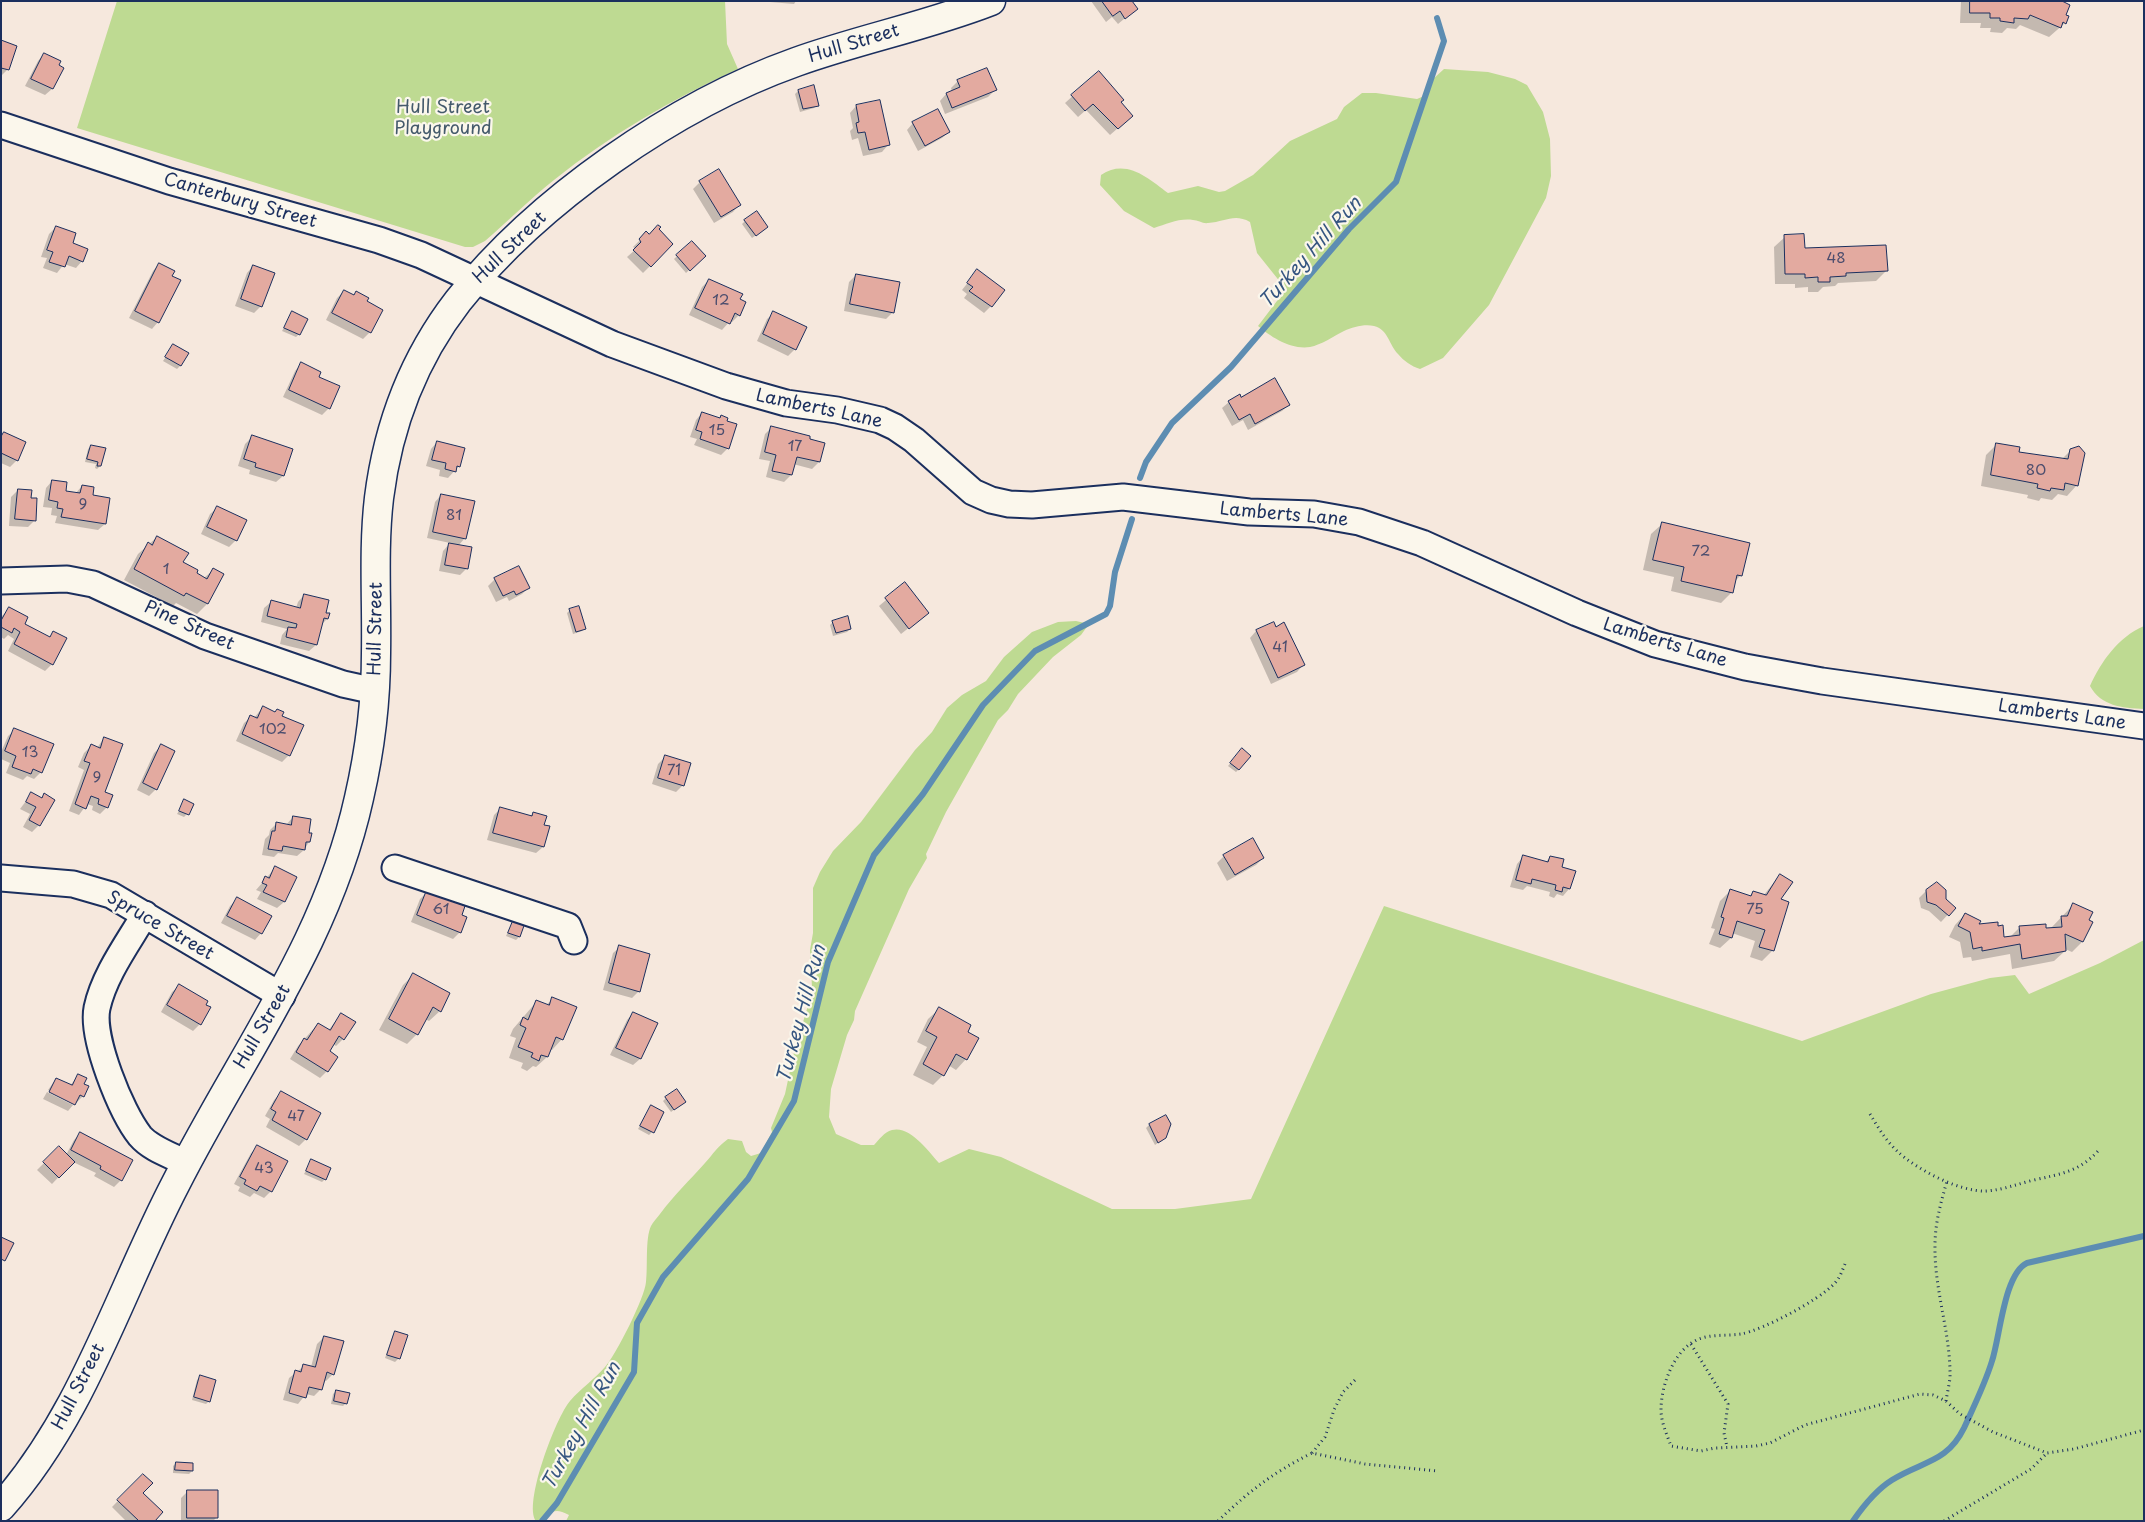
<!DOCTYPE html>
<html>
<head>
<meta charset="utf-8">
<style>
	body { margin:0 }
	#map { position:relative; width:2145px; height:1522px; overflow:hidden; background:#f6e8dd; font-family:"Playpen Sans",sans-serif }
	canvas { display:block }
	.frame { position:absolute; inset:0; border:2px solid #1b2f5e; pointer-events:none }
</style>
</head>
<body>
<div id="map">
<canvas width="2145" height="1522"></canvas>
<div class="frame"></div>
</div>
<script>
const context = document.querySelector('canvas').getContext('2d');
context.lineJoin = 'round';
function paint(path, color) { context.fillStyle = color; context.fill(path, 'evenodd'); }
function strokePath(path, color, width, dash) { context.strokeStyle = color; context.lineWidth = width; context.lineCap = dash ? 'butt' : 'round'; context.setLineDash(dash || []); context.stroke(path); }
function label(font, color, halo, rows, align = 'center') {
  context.font = font + ' "Playpen Sans",sans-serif'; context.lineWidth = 4.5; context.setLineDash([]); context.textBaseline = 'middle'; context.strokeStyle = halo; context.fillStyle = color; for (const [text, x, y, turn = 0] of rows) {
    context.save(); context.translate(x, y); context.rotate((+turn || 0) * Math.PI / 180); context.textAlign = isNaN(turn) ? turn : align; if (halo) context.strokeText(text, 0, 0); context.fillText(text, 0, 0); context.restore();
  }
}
const green = new Path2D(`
	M117 1H725L727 44 738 69C672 99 610 135 554 180 530 199 508 221 485 241L473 247H465L77 128Z
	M1444 69 1488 72 1515 79 1527 85 1543 112 1550 139 1551 176 1546 198 1489 305 1443 358 1420 369C1411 366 1404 361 1398 354 1389 345 1388 329 1374 326 1364 324 1353 327 1344 331 1334 336 1321 345 1310 347 1291 350 1271 337 1258 326L1283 293 1281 283 1257 253 1250 222C1234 213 1225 222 1208 223 1203 224 1198 220 1193 220 1179 218 1167 224 1154 228L1124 211 1100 185 1101 175C1126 158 1148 178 1168 193L1198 186 1219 192 1225 191 1253 175 1290 141 1337 119 1344 107 1362 93H1376L1417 99 1424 96 1432 80Z
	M1076 621 1089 624 1081 635 1053 657 1018 694 1008 710 998 720 946 812 926 854 927 858 909 889 855 1011 854 1020 847 1035 831 1089 829 1117 836 1134 861 1145H874C879 1140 884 1132 892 1130 910 1125 929 1152 939 1163L969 1149 1001 1157 1112 1209H1175L1251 1199 1384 906 1802 1041 1931 994 1990 978 2015 975 2029 994 2100 963 2144 940V1521H566L569 1515C551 1505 552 1516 536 1521 523 1504 556 1417 570 1401 581 1388 595 1379 605 1367 616 1355 645 1297 646 1282 648 1266 645 1239 651 1226 653 1222 657 1218 660 1214 674 1195 690 1180 705 1163 714 1153 717 1147 728 1139L742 1141 746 1152 751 1156 761 1153 772 1132 771 1128 785 1094 794 1052 810 999 812 987 810 950 813 933V888L820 872 833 851 861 822 915 750 932 732 947 708 962 695 986 681 1004 657 1032 632 1058 622Z
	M2144 626V709C2122 708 2101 706 2090 686 2101 662 2118 637 2144 626Z`);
const shadow = new Path2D(`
	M758 1H796L794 4Z
	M1091 1H1130L1136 9 1118 24 1112 17 1106 22Z
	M1961 1H2059L2065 23 2049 37 2020 25 2016 29 2007 28 2002 33 1990 32 1991 28H1980L1981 23H1960Z
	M1 41 16 46 7 70 1 76Z
	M44 54 62 68 52 89 45 95 25 86 38 61Z
	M1098 73 1125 122 1110 135 1086 110 1078 117 1065 103Z
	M958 81 995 90 988 97 945 114 940 101 946 94 952 92 951 88Z
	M798 91 817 105 814 108 800 112 795 94Z
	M856 106 888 145 882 152 863 156 858 138 852 140 850 131 853 128 850 113Z
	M913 123 949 132 942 138 918 151 907 130Z
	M700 182 739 205 733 212 714 223 693 189Z
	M745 221 764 230 752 238 742 224Z
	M56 227 71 243 82 261 76 268 64 264 57 273 43 268 47 258 41 257 49 234Z
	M657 230 672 244 643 273 627 257 636 249 633 247 640 240Z
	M1785 237 1804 249 1887 270 1876 281 1838 283 1835 286 1823 287 1818 292H1808V287L1795 288V284H1775L1774 247Z
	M692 242 704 256 686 273 674 259Z
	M159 264 158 322 152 329 129 318 153 271Z
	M253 266 261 306 254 313 235 306 247 273Z
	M977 271 991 306 984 313 964 298 967 294 962 290Z
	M856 275 893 312 886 319 844 311 849 282Z
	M709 280 738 300 739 315 732 322 730 321 722 330 689 315 702 287Z
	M344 291 365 302 370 332 363 339 326 320 337 298Z
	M292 313 299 334 296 337 282 331Z
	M774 313 795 349 788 356 757 341 767 319Z
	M173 346 180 366 177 369 163 361Z
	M301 364 318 377 329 408 322 415 283 397 295 371Z
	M1241 399 1289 405 1282 411 1248 430 1243 420 1232 426 1222 408 1229 402Z
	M702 413 718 419 721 417 728 448 721 455 694 445 697 439 690 437 696 420Z
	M772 427 823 443 819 462 812 469 793 464 791 475 784 482 766 477 770 461 759 459 765 434Z
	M4 434 17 460 10 467 1 463V436Z
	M252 437 283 476 276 482 249 474 250 470 238 466 245 444Z
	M437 442 459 466 448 478 439 476 440 470 426 466 431 449Z
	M1997 444 2018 453 2062 459 2071 450 2077 485 2067 496 2058 494 2052 500 2041 498 2039 501 2027 498 2028 495 1981 486 1986 455Z
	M91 446 100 466 97 469 95 468 96 464 85 462 88 449Z
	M52 481 64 492 75 494 82 486 91 496 105 524 98 530 55 523 57 516 51 515 52 508 43 507 46 488Z
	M18 490 29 499 34 521 28 527 9 526 11 497Z
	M441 495 465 538 458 546 467 568 460 575 439 571 443 551 450 543 427 538 435 502Z
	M217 508 236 540 229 547 201 534 210 514Z
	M1662 524 1741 575 1734 582 1732 592 1721 603 1671 591 1674 577 1643 570 1651 534Z
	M157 537 182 563 195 573 204 578 213 570 222 575 207 604 197 614 176 603 173 606 124 580 138 554Z
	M495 579 528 588 522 594 509 601 507 597 496 602 488 586Z
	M905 584 920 619 901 634 879 606Z
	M304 595 324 613 328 614 327 619 321 625 316 645 309 651 280 644 282 635 287 629 261 622 264 608 271 602 296 608 298 602Z
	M9 609 23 624 48 638 54 633 52 664 45 671 8 651 14 639 8 635 4 639 1 637V617Z
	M570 610 585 628 582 631 573 634 567 613Z
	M833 622 850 629 847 632 833 636 830 625Z
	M1273 623 1303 665 1297 672 1271 684 1250 638 1256 631Z
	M263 707 281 716 289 755 282 762 236 741 244 723 251 717 254 718Z
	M15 730 41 772 34 779 27 776 23 780 6 773 10 763 1 759V752L8 736Z
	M104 738 103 793 107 807 100 814 92 810 93 806 87 804 79 815 69 811 84 770 78 767 84 753 91 746 97 748Z
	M161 746 156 789 149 796 137 790 154 753Z
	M1239 753V769L1236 772 1228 766Z
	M665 757 683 785 676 792 652 784 658 764Z
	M32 793 41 798 44 795 39 825 32 832 23 827 30 814 20 809Z
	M185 801 187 814 184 817 177 814Z
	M501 808 530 816 533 814 543 847 536 853 487 840 494 815Z
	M293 817 307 834 309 842 304 850 297 856 278 853 274 857 262 855 265 839 269 835 270 830 277 823 286 825Z
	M1252 840 1263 858 1256 865 1227 881 1217 863 1224 856Z
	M1523 857 1545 863 1550 857 1560 868 1569 889 1563 896 1557 894 1554 898 1549 896 1550 892 1527 886 1523 890 1510 887 1517 864Z
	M275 868 296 878 284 902 277 908 257 899 261 892 256 890Z
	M1780 875 1772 951 1762 961 1750 957 1755 941 1732 933 1731 938 1720 948 1709 944 1715 929 1711 928 1720 901 1730 891 1749 897 1753 892 1763 896Z
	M1926 891 1945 900 1954 908 1941 922 1929 911 1921 908 1919 898Z
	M427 892 460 932 453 939 411 922 420 899Z
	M237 899 261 933 255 940 221 923 230 906Z
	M2073 905 2082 942 2072 952 2065 949V951L2054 961 2012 969 2010 954 1972 961 1971 957 1963 958 1960 942 1949 937 1955 925 1965 914 1977 926 2003 938H2009L2019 928 2045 930 2051 928Z
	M515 917 519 937 516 940 506 936Z
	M620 947 639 991 632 998 603 990 613 953Z
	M413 975 440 1011 429 1021 425 1019 417 1034 407 1044 379 1030 403 985Z
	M179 986 204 1005 200 1024 193 1031 161 1012 172 992Z
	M553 999 562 1039 552 1050 550 1049 547 1057 536 1067 533 1066 527 1071 521 1068 523 1063 509 1058 516 1038 510 1036 513 1029 537 1001 546 1005Z
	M939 1009 966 1032V1059L956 1070 948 1065 943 1075 933 1085 913 1075 927 1047 917 1042 928 1019Z
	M633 1013 656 1024 640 1059 633 1065 610 1055 627 1020Z
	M341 1014 343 1039 336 1046 333 1044 328 1052 327 1071 320 1078 290 1059 298 1046 318 1024 328 1031Z
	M78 1075 83 1085V1096L74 1105V1103L48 1090 56 1079 70 1086Z
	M47 1092 73 1105 68 1111 43 1099Z
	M281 1093 306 1139 299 1146 266 1127 270 1119 265 1116 274 1100Z
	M666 1098 682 1104 671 1112 663 1101Z
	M651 1106 652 1132 649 1135 638 1129Z
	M1149 1125 1165 1138 1155 1145 1146 1128Z
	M81 1133 121 1180 114 1187 94 1176 96 1173 73 1162 52 1184 37 1170 59 1148 66 1155 74 1140Z
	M257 1147 286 1162 271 1191 264 1198 254 1193 250 1197 238 1191 240 1187 234 1184 251 1153Z
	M312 1160 325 1179 322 1182 304 1174Z
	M396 1332 406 1336 398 1359 395 1362 385 1358 393 1335Z
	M324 1337 333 1374 326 1381 323 1380 320 1390 314 1396 306 1394 298 1404 283 1400 289 1378 304 1366 311 1367 317 1344Z
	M200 1377 209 1401 206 1404 192 1400 197 1380Z
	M336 1391 346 1403 343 1406 331 1404 333 1394Z
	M176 1463 192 1471 189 1474 173 1473V1466Z
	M143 1475 142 1493 153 1521H126L112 1507Z
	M188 1491 216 1518 213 1521H181V1498Z`);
const stream = new Path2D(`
	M1140 478 1146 462 1172 423 1231 367 1349 229 1396 182 1444 41 1437 18
	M542 1521 557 1503 634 1372 637 1323 663 1277 748 1179 794 1101 828 962 874 855 923 794 983 705 1035 651 1106 614 1110 606 1115 572 1132 519
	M1853 1521C1864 1505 1876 1490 1892 1480 1922 1461 1947 1463 1964 1428 1974 1406 1985 1384 1992 1361 2000 1337 2004 1274 2027 1263L2144 1236`);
const building = new Path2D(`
	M1102 1H1132L1138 9 1125 19 1120 11 1113 16Z
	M1970 1H2062L2070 5 2066 15 2069 16 2066 24 2063 22 2061 28 2030 15 2028 19 2014 18V23L2000 21V18H1990V13H1970Z
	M1 40 17 46 9 70 1 68Z
	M44 53 61 61 59 65 64 68 53 89 31 79Z
	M987 68 997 90 952 108 946 93 960 87 957 80Z
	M1099 71 1124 100 1121 102 1133 116 1118 129 1093 104 1085 111 1071 95Z
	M814 85 819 106 803 109 798 90Z
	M880 100 890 145 869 150 865 132 858 133 856 123 859 122 856 105Z
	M938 109 950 132 925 146 912 122Z
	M719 169 741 205 721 217 699 181Z
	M757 211 768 227 756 236 744 220Z
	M658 225 661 227 659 229 673 244 651 267 633 250 641 242 639 239 646 231 649 234Z
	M56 226 76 233 73 243 88 249 83 262 69 256 65 267 49 262 53 252 47 250Z
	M1804 234 1805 248 1886 245 1888 271 1846 273V276L1830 277V282H1818V277L1805 278V274H1785L1784 235Z
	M692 241 706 256 690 271 676 255Z
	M159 263 175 271 172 276 181 280 159 323 135 311Z
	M253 265 275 273 262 307 241 299Z
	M977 269 1005 290 992 307 969 291 973 287 967 283Z
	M856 274 900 282 894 313 850 304Z
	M709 279 743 294 740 299 746 302 740 316 735 313 730 324 695 308Z
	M344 290 354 295 356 291 369 298 367 301 383 310 371 333 332 313Z
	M292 311 308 319 300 335 284 328Z
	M773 311 807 327 796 350 763 334Z
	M173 344 189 353 181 366 165 357Z
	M301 362 321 372 319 377 340 386 330 409 289 390Z
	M1275 378 1290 405 1255 424 1250 414 1239 420 1228 401 1240 394 1241 397Z
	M702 412 720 418 721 415 728 418 727 421 737 424 729 449 700 439 702 432 696 430Z
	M771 426 810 436V439L825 443 820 462 797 457 792 475 772 471 776 455 765 452Z
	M4 432 26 442 18 461 1 453V437Z
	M252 435 293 449 284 476 255 467 256 463 244 459Z
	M437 441 465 448 460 467 457 466 456 472 445 469 446 463 432 460Z
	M1996 443 2020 447 2019 452 2068 459 2070 449 2079 446 2085 453 2078 486 2065 483 2064 490 2051 488 2050 491 2037 488 2038 484 1991 475Z
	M91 445 106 448 101 466H97L98 462 87 459Z
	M52 480 67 482 66 491 80 493 82 485 94 487 93 495 110 498 106 524 61 517 63 509 57 508 58 502 49 500Z
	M18 489 32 490 31 498H37L36 521 15 519Z
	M441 494 475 501 466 539 433 532Z
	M217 506 247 520 237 541 207 527Z
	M1662 522 1750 543 1742 576 1737 575 1733 593 1681 581 1684 567 1653 560Z
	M157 536 189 553 183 562 198 570 197 573 207 579 213 568 224 574 208 604 186 593 184 596 134 569 148 542 152 545Z
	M449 543 472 547 468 569 445 565Z
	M519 566 530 588 516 595 514 591 503 596 494 578Z
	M905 582 929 613 909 629 885 598Z
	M304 594 329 600 326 613H330L328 619 324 618 317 645 286 637 288 627 296 628 297 624 267 616 271 600 300 608Z
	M579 606 586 629 576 632 569 609Z
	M9 607 28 617 25 624 50 637 53 631 67 638 53 665 14 644 20 632 14 628 12 633 1 627V621Z
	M848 616 851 629 836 633 832 621Z
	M1274 622 1276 627 1284 622 1305 665 1278 678 1256 630Z
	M263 706 275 712 277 709 284 712 282 716 304 725 290 756 242 734 250 715 257 718Z
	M14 728 54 744 42 773 33 769 31 774 12 767 16 756 5 751Z
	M104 737 123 744 105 792 113 795 108 808 98 804 99 799 91 796 86 809 75 804 90 763 84 761 91 744 100 748Z
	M161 744 175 751 157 790 143 783Z
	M1242 748 1251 756 1239 770 1230 763Z
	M665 755 691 763 684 786 658 778Z
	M31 792 42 798 44 793 55 800 40 826 29 820 36 807 26 802Z
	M184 799 194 804 189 815 179 811Z
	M500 807 532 816 533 812 547 816 544 825 550 826 544 847 493 833Z
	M293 816 311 819 309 833H312L310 842H306L305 850 283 846 282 851 268 849 272 831H275L276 822 291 825Z
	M1253 838 1264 858 1235 875 1223 855Z
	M1523 855 1548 862 1550 856 1564 859 1562 867 1576 871 1570 889 1563 887 1562 892 1555 890 1556 885 1532 879 1531 884 1516 880Z
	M275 866 297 877 285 902 263 892 267 885 262 883 265 876 269 878Z
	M1780 874 1793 882 1781 899 1789 902 1774 951 1759 947 1765 930 1737 921 1732 938 1719 934 1724 918 1721 917 1730 889 1751 896 1753 891 1766 895Z
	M1937 882 1946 890V899L1956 908 1949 916 1936 905 1927 902 1926 890Z
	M427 890 465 906 462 915 467 917 461 933 417 915Z
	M237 897 272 916 262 934 227 916Z
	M2073 903 2093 912 2089 920 2093 922 2083 942 2065 934 2066 951 2022 959 2020 944 1982 951V947L1973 949 1970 932 1958 926 1965 913 1981 921 1979 924 1998 922V926L2003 925 2004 937 2020 935 2019 926 2046 924V928L2062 927 2061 916H2067Z
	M515 916 526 920 520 937 508 933Z
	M619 945 650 954 640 992 609 983Z
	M413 973 450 993 441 1012 433 1007 418 1035 389 1019Z
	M179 984 208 1001 206 1005 211 1007 201 1025 167 1005Z
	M552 997 577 1007 563 1040 556 1037 548 1057 541 1055 539 1061 531 1057 533 1053 518 1047 526 1028 520 1025 523 1017 528 1020 536 1000 549 1005Z
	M939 1007 971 1025 968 1032 979 1038 967 1060 956 1054 944 1076 923 1064 937 1037 926 1031Z
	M633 1012 658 1023 641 1059 616 1048Z
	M341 1013 356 1022 344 1040 339 1036 330 1051 338 1057 328 1072 296 1052 304 1038 307 1040 318 1023 330 1030Z
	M78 1074 87 1078 84 1084 89 1086 84 1097 80 1095 75 1105 49 1092 56 1078 72 1085Z
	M677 1089 686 1102 674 1110 665 1097Z
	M281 1091 321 1113 307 1140 272 1120 276 1112 271 1109Z
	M651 1105 664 1112 654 1133 640 1126Z
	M1166 1115 1171 1124 1166 1138 1158 1143 1149 1124Z
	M80 1132 133 1160 122 1181 100 1169 101 1166 71 1150Z
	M257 1145 288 1161 272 1192 260 1186 257 1191 244 1184 246 1180 240 1177Z
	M59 1146 75 1162 59 1178 43 1162Z
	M311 1159 331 1168 326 1180 306 1171Z
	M1 1237 14 1243 5 1261 1 1259Z
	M395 1331 408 1335 400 1359 387 1355Z
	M324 1336 344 1341 334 1375 327 1372 322 1390 309 1387 306 1398 289 1393 295 1370 301 1372 303 1364 315 1367Z
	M200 1375 216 1380 210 1402 194 1397Z
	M336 1390 350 1393 347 1404 334 1401Z
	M176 1462 193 1463V1471L175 1470Z
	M143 1474 153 1483 143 1493 163 1512 155 1521H139L117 1500Z
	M187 1490H218V1518H187Z`);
const path = new Path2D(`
	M1870 1114C1878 1127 1886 1141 1897 1151 1916 1169 1959 1192 1986 1191 2003 1190 2017 1184 2034 1180 2060 1174 2079 1172 2098 1151
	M1845 1264C1842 1271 1840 1278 1834 1284 1819 1300 1763 1330 1741 1334 1727 1336 1712 1334 1699 1339 1674 1349 1661 1385 1661 1410 1661 1422 1667 1435 1671 1446L1701 1451 1715 1448 1756 1446 1770 1443 1805 1425 1920 1394 1933 1395 1946 1401 1960 1414 1993 1432 2047 1453 2074 1449 2144 1430
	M1691 1344 1728 1404 1724 1433 1727 1447
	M1946 1401C1947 1394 1949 1386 1950 1378 1951 1334 1934 1290 1935 1245 1935 1223 1941 1202 1947 1181
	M1312 1453 1325 1437 1334 1410 1343 1392 1355 1380
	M1218 1521C1249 1491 1274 1472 1312 1453L1365 1464 1438 1471
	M1944 1521 2031 1469 2047 1453`);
const minor = new Path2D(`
	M1 125 169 181 379 240 421 255 612 344 726 386 786 403 837 410 880 420 895 427 914 440 973 492 991 500 1009 504 1032 505 1123 497 1249 512 1314 514 1359 522 1422 543 1577 613 1655 644 1745 667 1822 681 2144 726
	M1 581 67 579 93 584 205 636 343 684 375 691
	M395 868 568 926 574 941
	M1 878 73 884 111 895 282 996
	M145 914C128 943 104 975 97 1008 91 1038 121 1112 140 1136 151 1149 171 1155 186 1163`);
const major = new Path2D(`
	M1 1507C84 1414 119 1292 176 1183 242 1053 327 943 359 798 370 750 376 702 376 653 377 601 373 549 379 498 388 426 414 358 458 301 538 200 675 105 796 62 860 39 927 26 991 1`);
const numberNames = [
	["48",1836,259],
	["12",721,301],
	["15",717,431],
	["17",795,447],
	["80",2036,471],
	["9",83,505],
	["81",454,516],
	["72",1701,552],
	["1",166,570],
	["41",1280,648],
	["102",273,730],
	["13",30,753],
	["71",674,771],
	["9",97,778],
	["61",441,910],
	["75",1755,910],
	["47",296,1117],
	["43",264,1169]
];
const streetNames = [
	["Hull Street",854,44,-17],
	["Canterbury Street",240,201,16],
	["Hull Street",510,248,-44],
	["Lamberts Lane",819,409,12],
	["Lamberts Lane",1284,515,5],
	["Pine Street",189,626,24],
	["Hull Street",376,629,-89],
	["Lamberts Lane",1665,643,17],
	["Lamberts Lane",2062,715,8],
	["Spruce Street",160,926,30],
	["Hull Street",263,1027,-60],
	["Hull Street",79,1387,-63]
];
const parkNames = [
	["Hull Street",443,108],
	["Playground",443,129]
];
const waterNames = [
	["Turkey Hill Run",1311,253,-48],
	["Turkey Hill Run",802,1014,-75],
	["Turkey Hill Run",582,1426,-61]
];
paint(green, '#beda92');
paint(shadow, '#0003');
strokePath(stream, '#5d8db2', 6);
paint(building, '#e3aaa0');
strokePath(building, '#1b2f5e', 1);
strokePath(minor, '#1b2f5e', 29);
strokePath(major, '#1b2f5e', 31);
strokePath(path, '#1b2f5e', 3, [1, 4]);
strokePath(minor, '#fbf7ec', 25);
strokePath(major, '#fbf7ec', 28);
label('15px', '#4d4e6e', null, numberNames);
label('18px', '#1b2f5e', '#fbf7ec', streetNames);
label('18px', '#445a6b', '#fbf7ec', parkNames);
label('italic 19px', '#365681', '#fbf7ec', waterNames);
</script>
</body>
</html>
